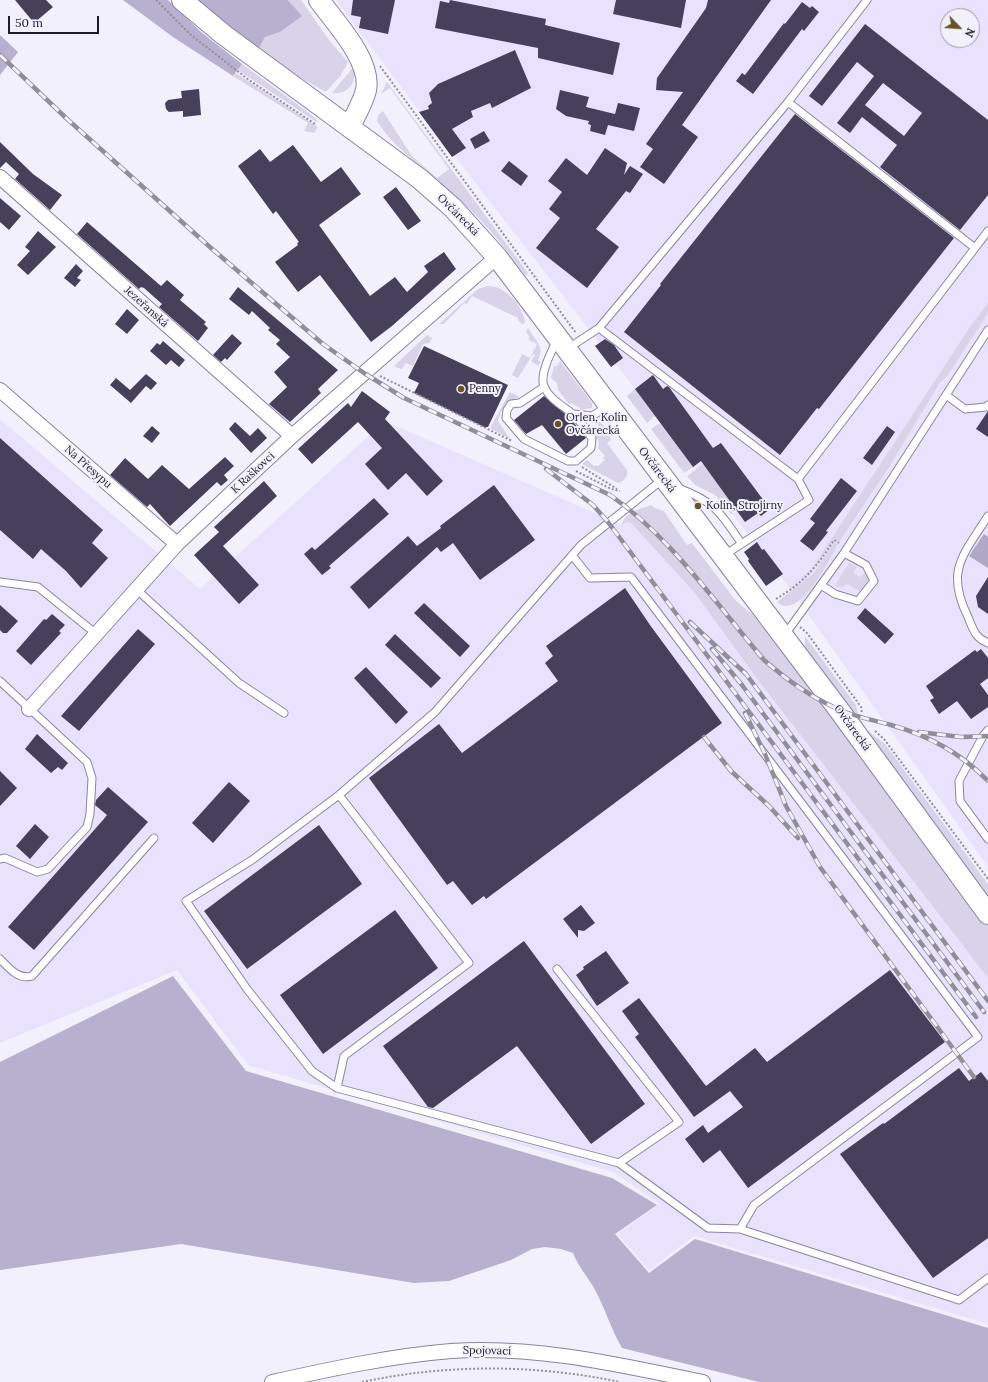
<!DOCTYPE html>
<html>
<head>
<meta charset="utf-8">
<style>
	body { margin:0 }
	#map { position:relative; width:988px; height:1382px; overflow:hidden; background:#f3f0fe; font-family:Lora,serif }
	canvas { display:block }
	.north { position:absolute; left:940px; top:8px; width:40px; height:40px; box-sizing:border-box; background:#f3f0fe; border:1px solid #9e9ba8; border-radius:50%; rotate:115deg; font-size:11px; font-weight:700; line-height:16px; text-align:center; color:#1e1b27 }
	.north::after { content:''; display:block; margin:auto; width:14px; height:18px; background:#685322; clip-path:polygon(50% 0,100% 100%,50% 72%,0 100%) }
	.scale { position:absolute; left:8px; top:16px; width:91px; height:18px; box-sizing:border-box; border:2px solid #1e1b27; border-top:0; padding-left:5px; font-size:12px; line-height:14px; white-space:nowrap; color:#1e1b27; -webkit-text-stroke:3px #f3f0fe; paint-order:stroke }
</style>
</head>
<body>
<div id="map">
<canvas width="988" height="1382"></canvas>
<div class="north">N</div>
<div class="scale">50 m</div>
</div>
<script>
const context = document.querySelector('canvas').getContext('2d');
context.lineJoin = 'round';
function paint(path, color) { context.fillStyle = color; context.fill(path, 'evenodd'); }
function strokePath(path, color, width, dash) { context.strokeStyle = color; context.lineWidth = width; context.lineCap = dash ? 'butt' : 'round'; context.setLineDash(dash || []); context.stroke(path); }
function label(font, color, halo, rows, align = 'center') {
  context.font = font + ' Lora,serif'; context.lineWidth = 4; context.setLineDash([]); context.textBaseline = 'middle'; context.strokeStyle = halo; context.fillStyle = color; for (const [text, x, y, turn = 0] of rows) {
    context.save(); context.translate(x, y); context.rotate((+turn || 0) * Math.PI / 180); context.textAlign = isNaN(turn) ? turn : align; if (halo) context.strokeText(text, 0, 0); context.fillText(text, 0, 0); context.restore();
  }
}
const built = new Path2D(`
	M336 0H988V867L785 582 398 83ZM948 16H972V40H948Z
	M0 419 200 589 385 421 622 525 626 522 631 523 694 592 758 680 988 978V1324L694 1236 649 1270 618 1234 660 1204 613 1172 248 1065 177 970 0 1043Z`);
const green = new Path2D(`
	M288 0H301L329 40 348 62 341 75 326 92 280 66 258 50 265 37 280 32 301 16Z
	M242 64 309 113 316 119 318 123 238 70Z
	M355 65C356 80 351 95 332 93Z
	M236 73 318 127 314 133 304 131 308 123 233 76Z
	M387 82 528 273 526 276C508 252 489 227 467 207 453 195 440 182 426 170 407 155 390 142 377 121L379 114 383 111 412 156 437 178 449 169 390 88 381 94Z
	M488 286C506 286 522 305 525 322L523 325 518 320V318L472 296 467 304 464 303 444 324H439L478 289Z
	M988 303V313L948 375 939 384 891 464 839 542 834 539 811 571 775 599 811 570 970 327Z
	M528 328C534 339 546 347 538 360L541 362 538 366 531 361 535 355 533 354 518 378 512 375 522 354 530 358 537 344 529 340V336L526 332Z
	M427 335 432 338 430 343 423 344 413 366 406 363 402 369 395 367V365Z
	M560 361 592 403V408L580 410V408L571 403 569 404 558 390 557 383 551 378 554 366H557Z
	M635 389 655 416 647 423 627 396Z
	M510 392 520 397C505 402 503 406 498 421L510 439 490 428Z
	M600 421 607 430 611 440 607 443 627 470C628 476 624 482 618 483L582 464 587 460 594 466 596 465 598 466 605 460 603 458 605 456 598 448 599 442 596 437 602 431 596 422Z
	M660 423 693 467 684 473 651 429Z
	M703 464 737 511 731 514 715 495 695 485 687 476Z
	M652 505 653 507 664 511 687 545 692 543 695 547 736 601 752 614 780 650 795 666 988 926V978L758 680 694 592 631 523 626 522 622 525C623 513 642 508 652 505Z
	M834 543 838 544C829 559 800 622 777 602L814 573Z
	M849 563 857 567 853 573 860 577 864 573C872 580 868 586 862 592L847 584 842 587H837L836 584Z
	M805 636 856 705 858 714 847 709 805 650Z
	M852 716 860 720 867 730 885 744 988 884V900Z`);
const forest = new Path2D(`
	M123 0H168L201 32 242 64 233 76 173 37Z
	M198 0H288L302 16 280 32 265 37 258 50 198 3Z
	M0 35 18 52 0 75Z
	M173 976 246 1071 612 1178 657 1205 615 1234 649 1273 695 1239 988 1328V1382H759L622 1348C611 1329 605 1308 594 1288 587 1276 578 1266 573 1253L561 1249 545 1247 532 1249 511 1260 449 1281 414 1283 181 1244 0 1270V1062Z`);
const water = new Path2D(`
	M984 534 988 537V568L969 556Z`);
const building = new Path2D(`
	M15 0H46L53 7 34 23Z
	M353 0H395L388 34 359 28 361 17 351 15Z
	M450 0 546 19 545 25 620 43 613 75 538 58V48L435 28 440 1 449 3Z
	M616 0H686L681 28 613 14Z
	M708 0H771L682 125 698 137 664 184 640 167 653 149 646 144 683 92 656 90 657 78 706 8Z
	M802 2 810 8 812 6 819 12 804 31 802 29 753 94 736 81 742 73 745 75 784 23 785 24Z
	M865 24 988 120V195L960 230 880 167 897 145 862 117 850 133 837 123 874 76 857 62 822 106 809 96ZM883 83 922 113 904 136 865 105Z
	M515 50 531 88 492 108 490 103 471 111 473 117 452 129 466 148 452 157 419 112 429 109 428 106 432 103 429 93 438 84Z
	M199 89 201 115 183 117V111L169 112 166 109 165 103 168 100 182 98 181 91Z
	M560 90 589 97 586 107 615 114 618 103 640 108 634 131 608 125 605 135 590 131 591 125 588 124 589 121 566 116 556 109Z
	M795 114 954 238 819 409 817 408 780 455 624 332 661 285 660 284Z
	M484 131 490 141 475 149 470 139Z
	M0 142 33 174 62 195 50 210 15 179 19 174 6 162 0 168Z
	M293 145 321 182 341 167 361 194 319 225 370 296 395 277 407 292 428 272 424 266 444 252 456 269 392 326 371 342 320 275 298 292 275 262 298 245 297 243 299 242 276 211 273 214 238 166 260 149 270 162Z
	M605 148 627 163 624 175 630 166 643 174 630 193 626 191 596 229 619 247 587 288 536 248 560 218 549 209 562 192 548 181 566 158 587 175Z
	M509 161 528 176 521 186 501 171Z
	M396 187 421 221 408 230 383 197Z
	M0 198 21 216 9 230 0 222Z
	M87 222 161 286 167 280 184 295 180 300 206 322 204 324 208 328 198 341 159 307 162 304 144 288 141 287 139 289 77 234Z
	M38 231 56 247 28 275 17 265 30 251 25 247Z
	M76 264 83 271 77 278 81 280 75 287 64 278Z
	M238 287 338 370 318 389 321 393 290 422 269 404 287 387 274 372 290 357 276 344 280 340 268 330 270 328 252 311 249 315 229 299Z
	M127 309 139 320 127 334 115 324Z
	M232 334 242 343 227 360 225 358 221 362 213 355Z
	M605 339 614 345 623 358 611 367 595 346Z
	M163 341 185 360 179 367 171 360 166 365 150 351 157 343 160 345Z
	M424 346 508 385 488 427H484L414 393 419 383 408 378Z
	M146 374 157 383 151 390 146 386 131 403 110 385 116 378 130 390Z
	M653 375 663 389 667 386 669 387 713 448 721 443 770 509 761 516 758 513 745 522 701 461 693 467 635 389Z
	M362 391 390 412 385 419 443 481 427 496 406 473 388 490 365 464 382 448 358 422 312 464 298 449 348 403 351 407Z
	M544 396 570 418 586 438 566 454 542 425 526 434 514 420Z
	M988 411V437L976 429Z
	M235 422 250 436 258 428 267 438 251 453 229 429Z
	M152 426 160 433 152 443 143 436Z
	M887 426 895 432 872 465 863 458Z
	M0 438 103 530 92 543 108 558 81 588 66 571 41 549 33 559 0 530Z
	M225 457 234 466 224 475 228 480 221 486 217 482 170 526 150 504 147 507 110 475 125 458 148 479 162 465 189 489Z
	M841 478 857 491 826 531 828 532 813 551 800 541 815 523 810 519Z
	M264 481 277 496 223 546 259 585 239 604 194 555 219 532 214 527Z
	M494 485 535 540 480 580 453 543 441 552 437 547 369 609 350 587 408 536 417 546 441 528 440 526Z
	M374 498 389 514 329 566 331 568 322 575 304 554 312 547 315 550Z
	M757 542 762 550 764 549 783 574 766 586 748 561 749 559 744 552Z
	M988 577V614L978 607 976 596Z
	M625 588 650 625 722 723 486 899 484 896 472 905 453 881 447 885 369 778 439 724 462 753 558 681 545 663 553 656 546 646Z
	M424 603 470 646 460 657 414 613Z
	M0 605 18 621 7 633H3L0 630Z
	M865 608 894 634 885 644 857 618Z
	M52 614 65 625 59 631 61 633 31 665 16 651 44 619 46 620Z
	M138 629 155 644 79 731 61 716Z
	M395 634 441 678 431 688 385 645Z
	M981 649 988 658V678L980 684 988 695V707L971 719 957 701 939 714 930 700 934 698 926 686 975 650 977 652Z
	M366 667 408 712 396 724 354 678Z
	M37 734 68 763 62 770 58 767 51 773 25 749Z
	M0 771 17 788 0 806Z
	M229 782 250 801 213 843 192 823Z
	M108 787 148 822 34 950 8 927 103 820 107 815 95 805 96 800Z
	M35 824 49 837 30 859 16 846Z
	M319 825 362 884 247 969 204 911Z
	M581 905 595 923 584 931 578 930V938L563 919Z
	M395 910 438 968 323 1054 280 995Z
	M524 941 645 1104 591 1144 517 1046 433 1108 428 1107 383 1046Z
	M606 951 629 983 597 1006 576 975 584 969 583 967Z
	M890 970 945 1042 748 1188 720 1150 703 1163 685 1139 703 1125 708 1133 743 1107 730 1091 694 1117 635 1037 639 1034 622 1011 639 998 706 1086 755 1048 767 1062Z
	M959 1068 969 1081 981 1072 988 1081V1238L933 1278 840 1154 883 1123 884 1124Z`);
const path = new Path2D(`
	M156 0 191 35 249 80 315 124
	M380 66 576 333
	M380 376 512 441
	M582 467 617 489
	M576 471 611 489 620 491
	M776 599C803 583 817 567 834 540L839 543
	M800 627 807 633 861 707 862 714
	M875 731 884 739 988 879
	M362 1382C447 1364 534 1364 620 1382`);
const service = new Path2D(`
	M788 102 975 248 988 231
	M567 349 599 328
	M544 387 520 403 511 404 507 410 506 418 524 439 568 461H576L591 448 592 438C586 430 580 421 573 414 563 406 549 399 544 386 539 375 552 350 557 340
	M946 395 965 409 986 407 988 405
	M573 414 592 416 608 406
	M798 479 975 248
	M678 488C714 501 721 513 741 543
	M988 516C963 555 945 571 968 617 973 629 975 638 988 643
	M572 555 590 578 631 577 978 1037 754 1205 740 1229 959 1300 988 1278
	M723 556 809 500 798 479 599 328 788 102 867 0
	M0 582 38 587 95 633
	M821 585 835 594 858 601 874 581 866 565 844 553
	M136 589 239 683 284 713
	M784 636 844 553 988 330
	M0 681 87 762 92 778 90 814 87 827 48 869 37 872 5 858 0 859
	M988 730 983 736 959 781 960 801 988 839
	M339 795 469 963 344 1056 337 1088 619 1163
	M0 959C9 968 18 980 32 976L154 838
	M557 969 679 1122 619 1163 708 1228 740 1229
	M337 1088 312 1071 247 989 186 901 252 860 339 795 435 712 581 545 663 479`);
const minor = new Path2D(`
	M0 177 292 436
	M0 390 177 544
	M29 709 177 544 292 436 497 257
	M272 1382C331 1369 390 1356 451 1351 536 1345 620 1365 703 1382`);
const secondary = new Path2D(`
	M182 0 224 35 420 179 453 208 497 257 839 710 988 914
	M319 0C335 22 372 61 366 90 363 103 355 115 350 127`);
const rail = new Path2D(`
	M0 55 66 118 211 248 323 344 364 373 404 398 610 495C671 537 716 604 764 660 787 680 810 697 838 709 855 717 873 720 891 725 927 735 962 754 988 781
	M546 469 593 505 608 522 976 1017
	M690 622 746 674 988 1001
	M712 649 742 685 984 1012
	M745 713 765 754 786 806 820 867 974 1077
	M919 732 961 737 988 736
	M704 737 731 771 769 806 798 838`);
const markers = [
	[461,389,4,"#685322"],
	[558,424,4,"#685322"],
	[698,506,4,"#685322"]
];
const streetNames = [
	["Ovčárecká",458,215,45],
	["Jezeřanská",146,307,42],
	["Na Přesypu",88,467,41],
	["Ovčárecká",657,470,53],
	["K Raškovci",253,473,-43],
	["Ovčárecká",852,728,54],
	["Spojovací",487,1351,1]
];
const poiNames = [
	["Penny",469,389],
	["Orlen, Kolín",566,418],
	["Ovčárecká",566,431],
	["Kolín, Strojírny",706,506]
];
paint(built, '#e8e2fc');
paint(green, '#d8d3e8');
paint(forest, '#b7b0cf');
paint(water, '#afa8c7');
paint(building, '#46405a');
strokePath(service, '#8b83a3', 9);
strokePath(minor, '#8b83a3', 16);
strokePath(secondary, '#8b83a3', 22);
strokePath(path, '#928f9c', 2, [2, 2]);
strokePath(service, '#fff', 7);
strokePath(minor, '#fff', 14);
strokePath(secondary, '#fff', 20);
strokePath(rail, '#918e9b', 4.5);
strokePath(rail, '#f3f0fe', 3, [9]);
for (const [x, y, r, color] of markers) { const dot = new Path2D(); dot.arc(x, y, r, 0, 2 * Math.PI); context.fillStyle = color; context.fill(dot); strokePath(dot, '#f3f0fe', 1.5); }
label('11px', '#1e1b27', '#f3f0fe', streetNames);
label('11px', '#1e1b27', '#f3f0fe', poiNames, 'left');
</script>
</body>
</html>
